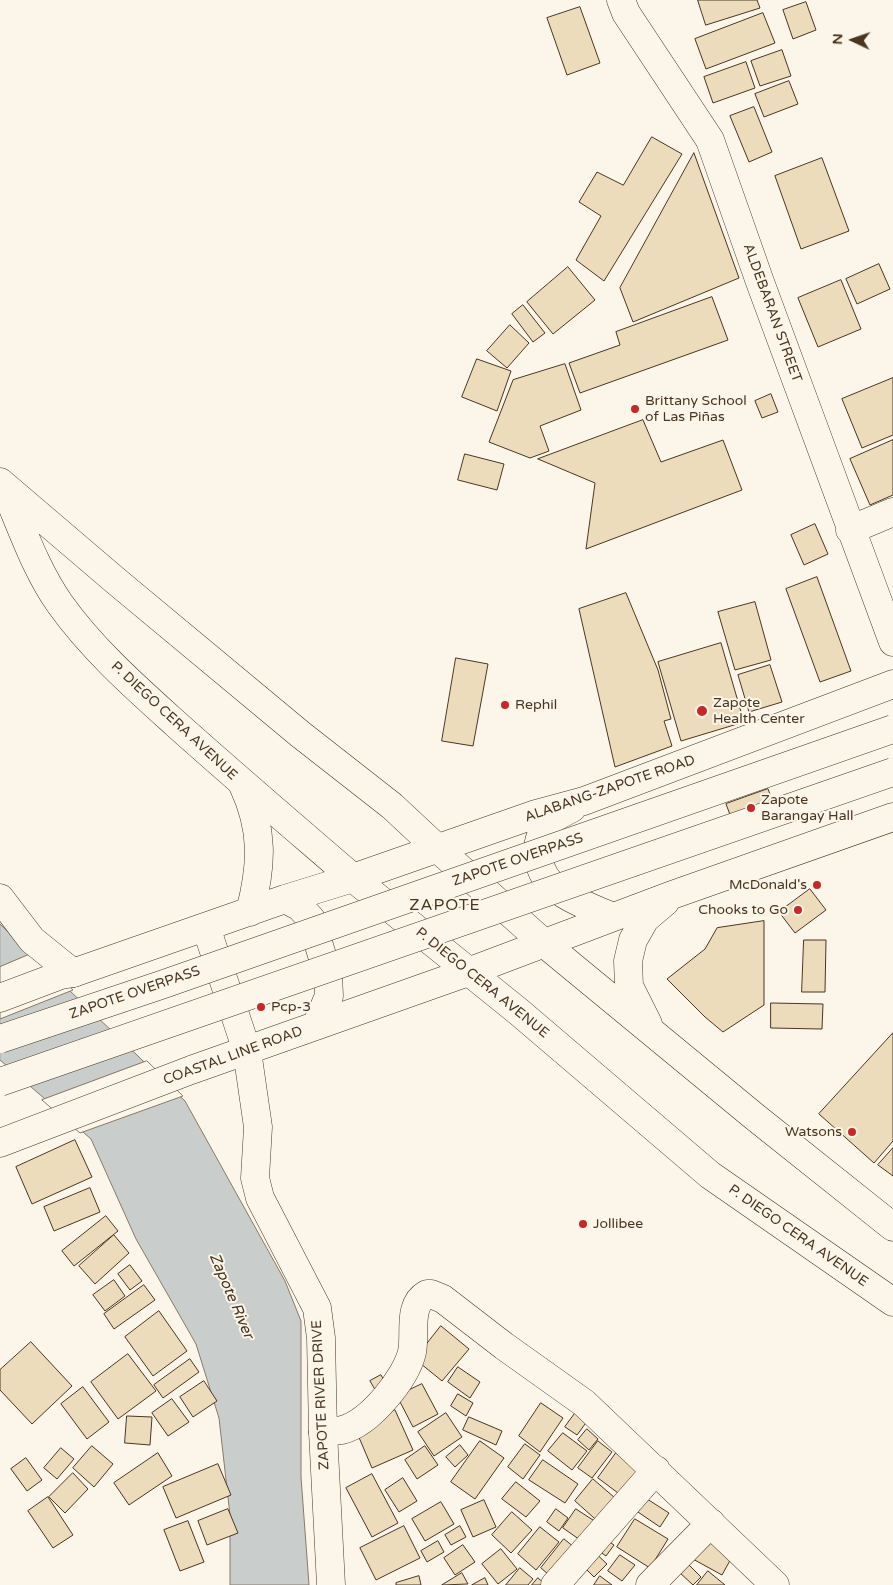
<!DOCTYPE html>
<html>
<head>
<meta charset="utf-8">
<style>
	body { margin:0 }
	#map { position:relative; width:893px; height:1585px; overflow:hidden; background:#fbf6e9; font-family:"Varela Round",sans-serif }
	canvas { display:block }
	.north { position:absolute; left:828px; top:15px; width:50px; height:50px; -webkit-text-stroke:4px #fbf6e9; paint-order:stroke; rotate:273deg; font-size:14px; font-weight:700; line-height:20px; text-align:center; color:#4a3520 }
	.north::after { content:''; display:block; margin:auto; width:18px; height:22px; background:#4a3520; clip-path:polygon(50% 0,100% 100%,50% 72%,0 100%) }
</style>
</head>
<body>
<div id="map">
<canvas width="893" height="1585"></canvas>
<div class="north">N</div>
</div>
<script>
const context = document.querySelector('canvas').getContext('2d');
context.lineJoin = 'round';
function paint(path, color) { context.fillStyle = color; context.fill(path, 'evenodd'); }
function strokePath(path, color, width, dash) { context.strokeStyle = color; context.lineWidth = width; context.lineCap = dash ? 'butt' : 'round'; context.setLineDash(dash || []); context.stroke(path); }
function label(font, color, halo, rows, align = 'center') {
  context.font = font + ' "Varela Round",sans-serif'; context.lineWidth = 4; context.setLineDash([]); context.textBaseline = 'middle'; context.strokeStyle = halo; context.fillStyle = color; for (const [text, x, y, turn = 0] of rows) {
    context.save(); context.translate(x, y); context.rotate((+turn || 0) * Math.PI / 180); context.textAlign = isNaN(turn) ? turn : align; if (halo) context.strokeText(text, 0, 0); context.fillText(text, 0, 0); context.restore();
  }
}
const water = new Path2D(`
	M0 924 185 1101 285 1281 301 1321V1477L309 1585H230V1515L219 1418 196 1344 136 1239 91 1139 0 1060Z`);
const pier = new Path2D(`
	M33 953 73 990 0 1019V967Z
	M147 1061 183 1096 80 1133 42 1100Z`);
const building = new Path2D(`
	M698 0H757L760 8 706 25Z
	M806 2 816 30 793 39 783 10Z
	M580 7 600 63 567 75 547 18Z
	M763 13 775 43 706 69 695 39Z
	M782 50 791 76 760 86 751 61Z
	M746 62 755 88 713 103 704 77Z
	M789 81 798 104 764 117 755 94Z
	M754 107 772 152 749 162 730 116Z
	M652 137 682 154 604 281 576 260 601 216 579 202 597 172 623 185Z
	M694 153 739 278 633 322 620 288Z
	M822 158 849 231 801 249 775 176Z
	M879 264 890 289 857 304 846 279Z
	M568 267 595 300 553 334 527 302Z
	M841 280 861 329 818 347 798 298Z
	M712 297 728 340 580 393 569 363 620 345 616 332Z
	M523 305 545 333 533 342 512 314Z
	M510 325 529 343 507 368 487 351Z
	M477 359 511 371 497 411 462 397Z
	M565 364 581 410 540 426 549 451 530 458 489 442 513 380Z
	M893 378V435L862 448 842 399Z
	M771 394 778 412 762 418 755 401Z
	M643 420 661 462 723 440 742 490 586 549 595 483 538 459Z
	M893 440V495L870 505 850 459Z
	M465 454 504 464 497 490 458 480Z
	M815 524 828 554 804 565 791 535Z
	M817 577 851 671 820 682 786 589Z
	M626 593 658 670 671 719 664 721 672 746 615 767 579 609Z
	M755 602 771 660 735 670 718 612Z
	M721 643 744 722 681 741 658 662Z
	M456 658 488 664 473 746 442 741Z
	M770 665 782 702 749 712 738 675Z
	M768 789 777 812 735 828 726 804Z
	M810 889 826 910 795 933 779 912Z
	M764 921V1005L723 1032 705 1017 667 979 705 949 717 928Z
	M804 940H826L825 992H802Z
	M771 1003 823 1004 822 1029 771 1028Z
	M893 1033V1141L874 1163 819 1114Z
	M75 1140 92 1177 32 1204 16 1167Z
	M893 1148V1176L878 1165Z
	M90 1188 100 1212 54 1231 44 1207Z
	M106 1216 118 1231 74 1266 62 1251Z
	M114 1235 129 1253 95 1284 79 1266Z
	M130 1265 142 1281 130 1290 118 1274Z
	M114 1280 125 1296 105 1311 93 1295Z
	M144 1285 155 1300 114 1329 104 1314Z
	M159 1311 187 1351 153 1376 125 1337Z
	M441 1326 469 1349 442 1381 415 1359Z
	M31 1342 72 1386 32 1424 0 1390V1370Z
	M128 1354 156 1391 118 1419 91 1382Z
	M190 1359 199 1372 163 1398 154 1385Z
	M458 1367 480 1382 470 1398 448 1382Z
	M381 1375 388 1387 377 1393 370 1381Z
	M204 1381 217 1401 193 1417 180 1397Z
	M422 1384 438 1414 413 1427 397 1396Z
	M83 1387 109 1422 87 1439 61 1404Z
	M458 1394 473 1403 466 1416 451 1406Z
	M172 1399 189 1422 168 1436 152 1413Z
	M541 1403 563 1418 540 1452 519 1436Z
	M395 1410 413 1450 372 1468 355 1428Z
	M576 1412 588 1420 577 1435 565 1427Z
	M446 1413 462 1437 434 1456 418 1432Z
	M127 1416 152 1417 150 1445 125 1443Z
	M469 1417 502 1431 496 1445 463 1430Z
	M587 1429 598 1439 589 1450 578 1440Z
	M563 1433 587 1451 572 1470 548 1451Z
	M480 1441 504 1458 475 1499 451 1482Z
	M598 1441 612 1452 592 1478 578 1468Z
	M525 1444 540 1455 523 1479 508 1467Z
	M460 1445 468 1455 455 1467 446 1457Z
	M92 1446 113 1464 94 1487 73 1468Z
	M425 1446 438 1465 417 1479 405 1460Z
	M61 1448 74 1459 57 1479 44 1468Z
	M619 1449 647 1470 626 1499 598 1478Z
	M158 1453 172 1476 129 1505 114 1483Z
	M26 1458 42 1480 27 1491 11 1469Z
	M543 1460 578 1484 565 1503 529 1480Z
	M218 1464 231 1495 176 1518 163 1487Z
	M73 1473 88 1489 65 1513 49 1497Z
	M372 1474 398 1523 372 1537 346 1488Z
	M403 1478 417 1501 399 1512 385 1490Z
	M593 1479 622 1504 603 1526 575 1501Z
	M516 1482 540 1501 526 1517 502 1499Z
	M48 1497 73 1535 53 1548 28 1511Z
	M644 1497 669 1513 660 1527 635 1510Z
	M484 1500 496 1527 473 1537 461 1510Z
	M441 1502 454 1524 425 1541 412 1519Z
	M228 1509 238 1533 207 1545 198 1521Z
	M556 1509 568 1518 559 1531 547 1522Z
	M576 1509 596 1522 583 1542 563 1528Z
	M512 1512 532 1530 511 1553 492 1535Z
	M635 1519 668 1539 650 1568 617 1547Z
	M188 1521 204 1562 180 1571 164 1530Z
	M404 1526 420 1558 376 1580 360 1548Z
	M460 1526 466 1537 451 1545 445 1535Z
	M540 1527 559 1542 536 1570 518 1554Z
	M601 1536 614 1545 606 1556 593 1547Z
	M702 1538 733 1555 722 1575 691 1558Z
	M564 1539 579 1551 556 1581 541 1568Z
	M438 1541 444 1552 427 1562 421 1551Z
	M463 1545 475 1562 455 1575 444 1558Z
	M590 1548 607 1564 594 1577 578 1561Z
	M501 1549 517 1569 498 1584 482 1564Z
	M620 1555 635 1565 622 1581 608 1571Z
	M688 1564 701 1577 693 1585 679 1572Z
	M520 1568 533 1579 528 1585H506Z
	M708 1571 725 1585H697Z
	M462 1573 468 1584 442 1585Z
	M419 1576 421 1585H396V1583Z
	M600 1576 612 1585H594Z
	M485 1578 488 1585H472Z
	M538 1578 546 1585H532Z`);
const minor = new Path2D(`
	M621 0 626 13 710 140 760 282 893 642
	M850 530 893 512
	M0 898 32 940 73 973
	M323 1432C329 1431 336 1431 342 1430 370 1423 406 1378 412 1352 416 1334 407 1305 427 1294H431L443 1299 504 1346 584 1403 775 1585
	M555 1585 656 1470
	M650 1585 711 1523`);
const secondary = new Path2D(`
	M206 927 247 1051 258 1127 255 1178 260 1198 317 1308 321 1338 323 1432 331 1585`);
const primary = new Path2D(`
	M0 482 116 581 300 734 392 806 437 848
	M6 491C22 529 36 570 60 604 92 649 135 687 176 724 234 776 294 827 353 878`);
const trunk = new Path2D(`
	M243 785C264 830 262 865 250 912
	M572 808C565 812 554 817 549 822 531 844 536 874 558 890 574 902 595 909 613 917
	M437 848 545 944 755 1117 893 1227
	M353 878 519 1012 710 1175 893 1302
	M285 899 300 907 311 919 328 975 329 996 316 1026
	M0 998 61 975 73 973 285 899 353 878 536 814 584 801 893 684
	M648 1024 629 986 628 961 633 940 645 919 665 902
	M0 1143 191 1070 468 972 672 895 893 817`);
const trunkBridge = new Path2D(`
	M0 1039 161 985 893 729
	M0 1082 893 772`);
const markers = [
	[635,409,5,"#c62828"],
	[505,705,5,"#c62828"],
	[702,711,6,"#c62828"],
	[751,808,5,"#c62828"],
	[817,885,5,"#c62828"],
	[798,910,5,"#c62828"],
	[261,1007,5,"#c62828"],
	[852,1132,5,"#c62828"],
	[583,1224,5,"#c62828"]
];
const streetNames = [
	["ALDEBARAN STREET",772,313,70],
	["P. DIEGO CERA AVENUE",174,721,43],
	["ALABANG-ZAPOTE ROAD",610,789,-19],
	["ZAPOTE OVERPASS",518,860,-19],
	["P. DIEGO CERA AVENUE",482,983,39],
	["ZAPOTE OVERPASS",135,993,-19],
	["COASTAL LINE ROAD",233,1056,-20],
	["P. DIEGO CERA AVENUE",798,1236,35],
	["ZAPOTE RIVER DRIVE",321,1395,-93]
];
const poiNames = [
	["Brittany School",645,401],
	["of Las Piñas",645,417],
	["Zapote",713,703],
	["Health Center",713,719],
	["Rephil",515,705],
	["Zapote",761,800],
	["Barangay Hall",761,816],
	["McDonald's",807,885,"right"],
	["Chooks to Go",788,910,"right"],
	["Pcp-3",271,1007],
	["Watsons",842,1132,"right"],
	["Jollibee",593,1224]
];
const waterNames = [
	["Zapote River",231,1296,67]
];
const quarterNames = [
	["ZAPOTE",445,906]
];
paint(water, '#c9cecd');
strokePath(water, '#887966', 1);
paint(pier, '#fbf6e9');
strokePath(pier, '#887966', 1);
paint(building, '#ecdcbc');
strokePath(building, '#4a3520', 1);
strokePath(minor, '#4a3520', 29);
strokePath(secondary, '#4a3520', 29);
strokePath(primary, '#4a3520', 29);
strokePath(trunk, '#4a3520', 29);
strokePath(minor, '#fbf6e9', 28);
strokePath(secondary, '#fbf6e9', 28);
strokePath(primary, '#fbf6e9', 28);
strokePath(trunk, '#fbf6e9', 28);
strokePath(trunkBridge, '#4a3520', 29, []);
strokePath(trunkBridge, '#fbf6e9', 28);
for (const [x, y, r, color] of markers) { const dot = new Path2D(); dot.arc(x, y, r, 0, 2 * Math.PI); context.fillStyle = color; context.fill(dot); strokePath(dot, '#fbf6e9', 2); }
label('14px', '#4a3520', '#fbf6e9', streetNames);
label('14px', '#4a3520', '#fbf6e9', poiNames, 'left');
label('italic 15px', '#4a3520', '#fbf6e9', waterNames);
context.letterSpacing = '1px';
label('16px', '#4a3520', '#fbf6e9', quarterNames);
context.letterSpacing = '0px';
</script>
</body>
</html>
